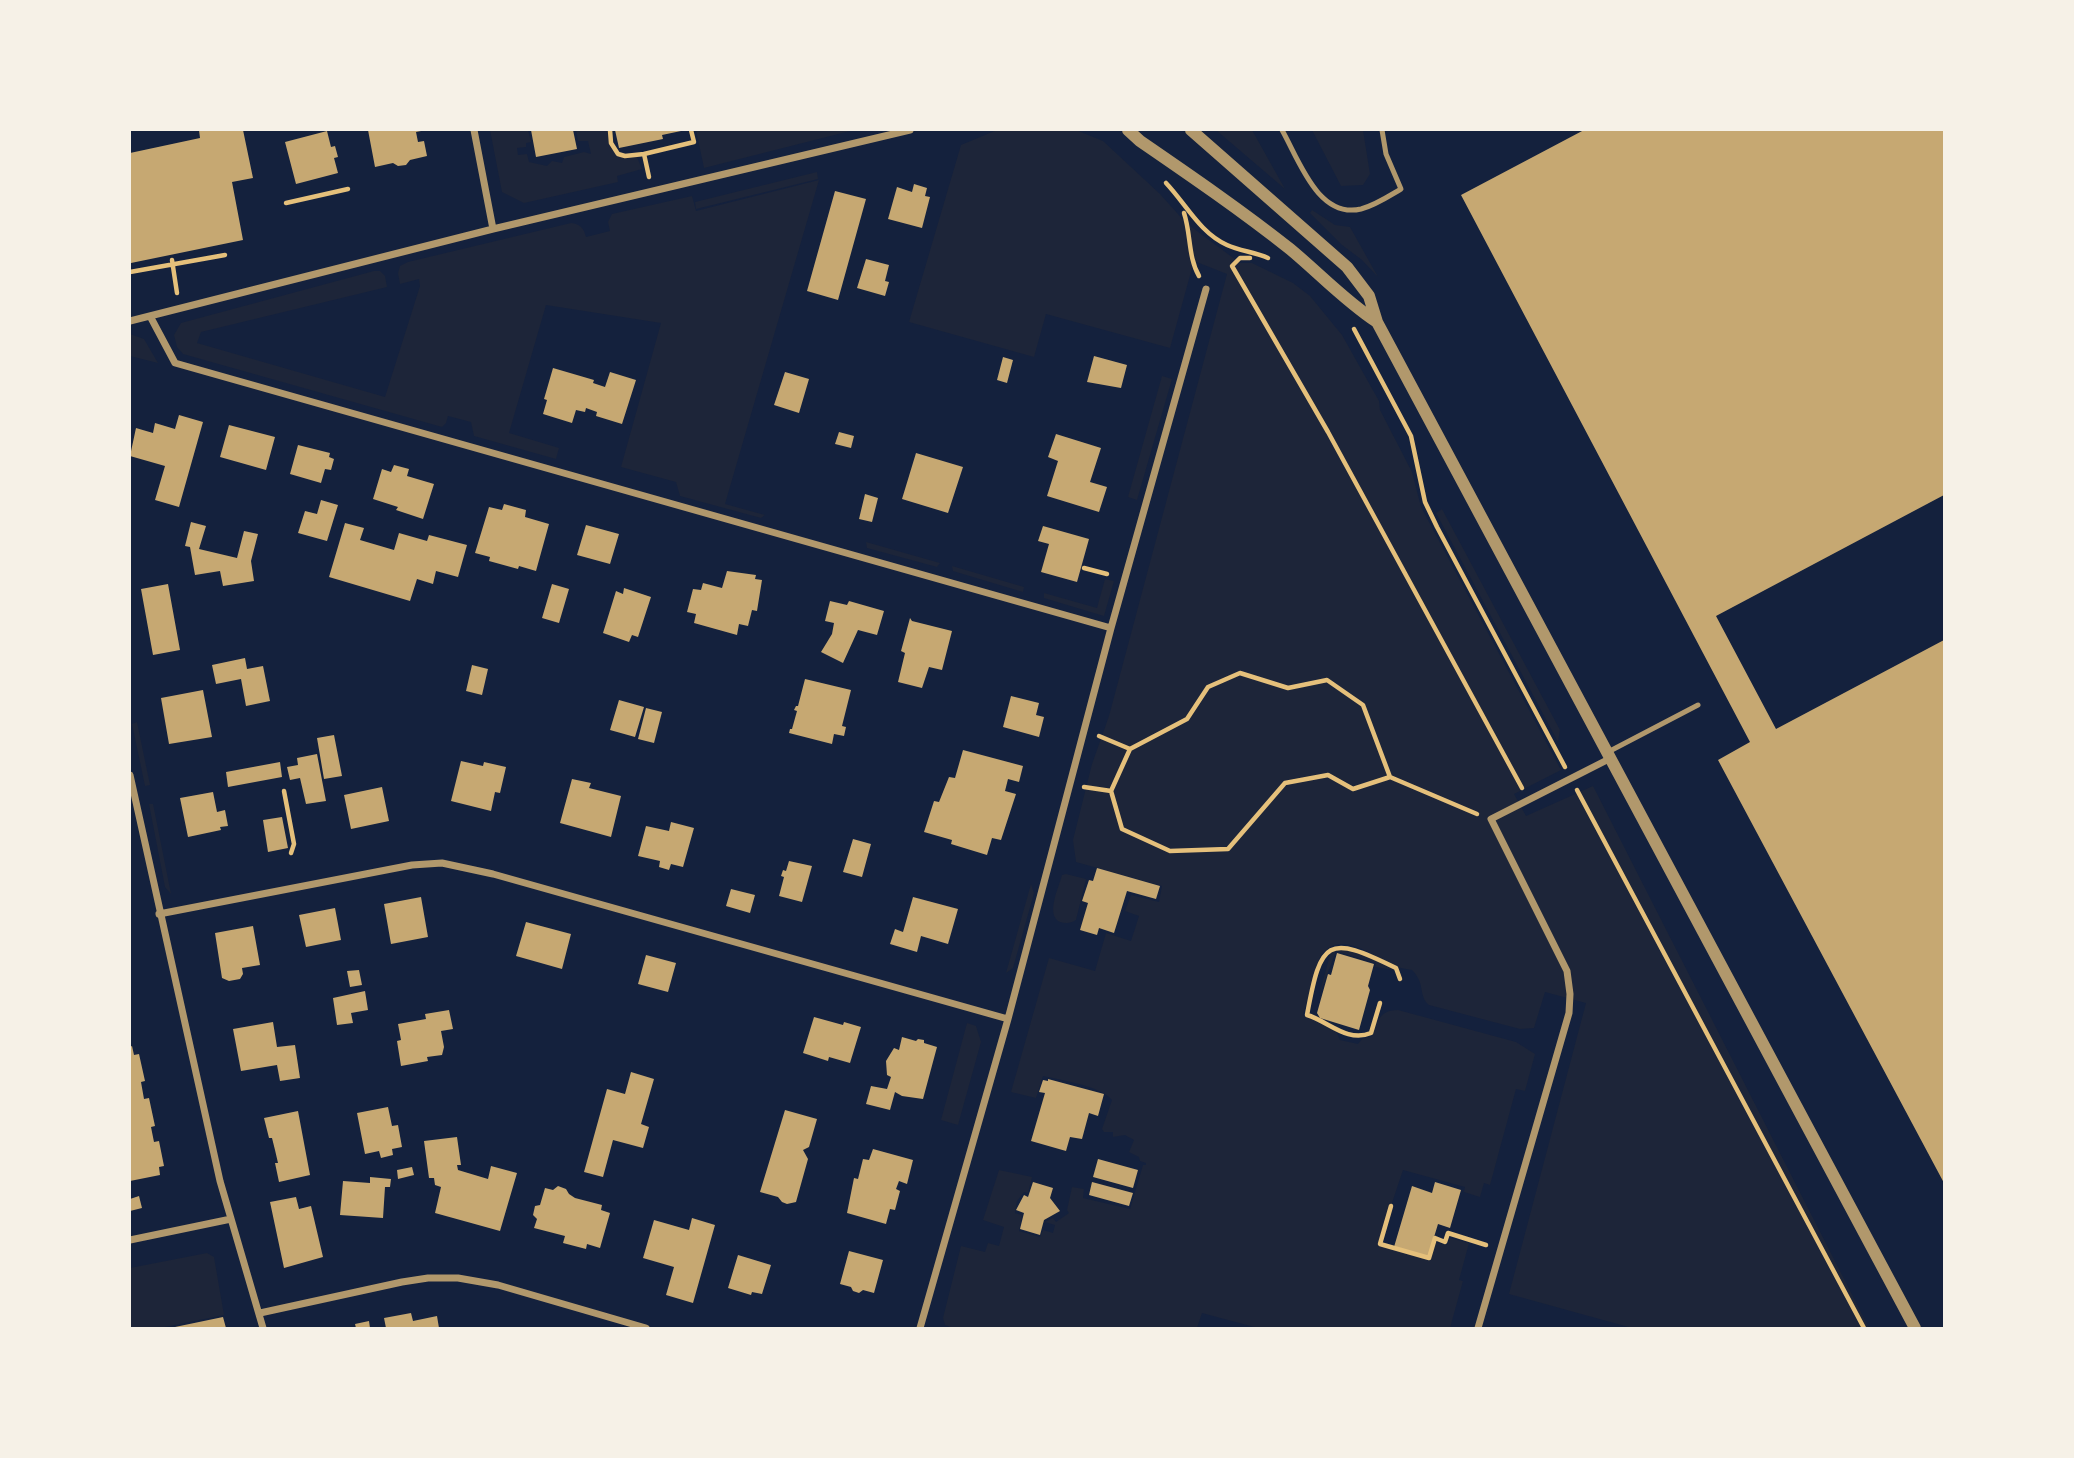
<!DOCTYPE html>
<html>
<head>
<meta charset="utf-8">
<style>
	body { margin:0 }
	#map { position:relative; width:2074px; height:1458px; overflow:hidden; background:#14213d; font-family:"DM Sans",sans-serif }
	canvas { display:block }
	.frame { position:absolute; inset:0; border:131px solid #f6f1e7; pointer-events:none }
</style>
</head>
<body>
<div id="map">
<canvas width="2074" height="1458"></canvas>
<div class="frame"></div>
</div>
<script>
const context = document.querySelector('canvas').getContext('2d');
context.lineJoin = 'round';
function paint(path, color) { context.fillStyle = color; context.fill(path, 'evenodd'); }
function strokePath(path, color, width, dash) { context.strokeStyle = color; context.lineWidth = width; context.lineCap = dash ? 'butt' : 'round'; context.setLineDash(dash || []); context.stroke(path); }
const green = new Path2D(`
	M490 130H528L531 142 526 143V147L517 148 518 155 527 154 529 162 547 166 552 161 562 163 564 157 584 152 591 154 588 141H578L576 130H609C607 156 616 152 637 157L642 169 617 176 618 182 524 203 502 192Z
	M696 130H854L704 168Z
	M997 130H1076L1103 141 1160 194 1186 223 1240 263H1252L1293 283 1310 296 1342 335 1379 401 1380 410 1412 472 1421 507 1561 770 1514 794 1526 816 1593 786 1869 1328H1632L1509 1294 1586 1003 1545 992 1534 1028 1520 1029 1429 1005C1418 996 1426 984 1412 970 1408 969 1404 969 1401 968 1376 961 1341 925 1320 957L1303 1015 1336 1031 1340 1040 1358 1044 1362 1039 1372 1036C1377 1021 1380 1010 1398 1010L1516 1042 1535 1054 1525 1091 1516 1089 1490 1185 1484 1183 1480 1197 1464 1192 1465 1187 1403 1170 1378 1245 1430 1260 1435 1242 1447 1245 1450 1238 1469 1243 1459 1280 1463 1281 1450 1328H1258L1202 1313 1197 1328H953L945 1325 943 1318 961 1246 985 1252 988 1243 999 1246 1004 1227 983 1220 999 1170 1032 1177 1028 1193 1024 1192 1017 1201 1015 1213 1022 1215 1019 1231 1040 1237 1043 1230 1053 1233 1055 1225 1045 1222 1053 1218 1056 1222 1069 1213 1067 1210 1072 1187 1084 1189 1083 1198 1130 1209 1143 1165H1146V1163L1140 1161 1139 1157 1129 1152 1134 1140 1125 1135 1113 1137V1132H1104L1102 1129 1112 1100C1101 1086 1061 1080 1043 1076L1036 1098 1011 1092 1049 958 1095 971 1106 933 1131 941 1139 916 1125 911 1131 895 1159 902 1162 886 1076 862 1073 840 1092 764 1109 716 1227 274 1194 261 1170 348 1046 314 1034 357 909 322 961 145Z
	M1216 130H1252L1285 189Z
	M1312 130H1363L1370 174 1363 185 1341 186Z
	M817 172 818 179 696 209 695 202Z
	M819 180 725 504 765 515 761 518 680 496 676 482 621 467 661 323 546 305 509 433 559 448 556 459 474 436 471 422 448 416 446 423 442 427 183 354 177 347 174 335 181 323 374 271H380L385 276 387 287 201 332 197 343 385 397 420 286 419 279 400 284 398 273 400 266 408 262 571 223C581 224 584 229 586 237L610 231 608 222 612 214 692 196 696 211Z
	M1312 210 1335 225 1350 227 1378 277 1362 260 1342 245 1310 213Z
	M130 334 144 339 158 363 130 356Z
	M1162 376 1172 379 1137 500 1128 497Z
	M1442 509 1560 730 1558 742 1436 513Z
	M866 542 940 563 937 567 867 548Z
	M952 566 1024 587 1023 592 953 571Z
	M1105 579 1114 581 1104 616 1044 598V593L1097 608Z
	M137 722 150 785 145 786 132 724Z
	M149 804H153L171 894 165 887Z
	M1066 874 1086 879 1076 920C1071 923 1067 924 1060 922 1045 915 1059 887 1062 875Z
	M1031 884 1034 893 1013 968 1006 973Z
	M1340 948 1364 954 1394 970 1375 967 1376 963 1336 951 1319 996 1331 951Z
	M967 1023 976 1026 981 1042 958 1125 941 1120Z
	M207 1253 214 1257 224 1315 160 1328H130V1268Z`);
const building = new Path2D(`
	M199 130H243L253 178 232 182 243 240 131 263 130 153 200 138Z
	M368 130H426L416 132 418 142 424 141 427 156 410 160 406 165 398 166 393 163 375 167Z
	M531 130H573L577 149 536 157Z
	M615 130H681V131L662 135 663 139 619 148Z
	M1584 130H1944V495L1716 616 1776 729 1944 640V1183L1718 760 1750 742 1461 195Z
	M327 131 331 147 335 146 338 157 334 158 338 173 296 184 285 142Z
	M914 184 927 188 925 196 930 197 922 228 888 219 897 187 912 192Z
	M835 191 866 199 838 300 807 291Z
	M866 259 889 265 885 281 889 282 885 296 857 288Z
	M1094 356 1127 365 1121 388 1087 382Z
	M1003 357 1013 360 1007 383 997 380Z
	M553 368 594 380 593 383 605 387 610 372 636 380 622 424 596 416 597 412 586 408 585 412 576 410 572 423 543 414 547 400 544 399Z
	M785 372 809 379 799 413 774 405Z
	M179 415 203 422 179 507 155 500 165 466 130 456 136 428 153 433 155 423 175 429Z
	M229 425 275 437 266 470 220 457Z
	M839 432 854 436 851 448 835 444Z
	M1056 434 1101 448 1090 482 1107 487 1099 512 1047 496 1058 461 1048 457Z
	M298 445 330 453 329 457 334 459 331 470 325 469 321 483 290 474Z
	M916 453 963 467 948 513 902 499Z
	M394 465 409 469 407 476 434 484 423 519 396 510 398 507 373 499 382 469 391 472Z
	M865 494 878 498 872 522 859 519Z
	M321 500 338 505 327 541 298 533 305 511 317 514Z
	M504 504 526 510 525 517 549 524 536 571 519 566 518 569 489 561 490 557 475 553 489 507 502 510Z
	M191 522 206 526 199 549 237 558 244 531 258 534 251 561 254 581 223 586 220 571 195 575 190 547 185 546Z
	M345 523 364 528 360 540 394 550 399 533 427 541 429 535 467 545 458 577 436 571 433 584 417 579 410 601 329 577Z
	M586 525 619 534 610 564 577 555Z
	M1043 526 1089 539 1077 582 1041 572 1049 544 1038 541Z
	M727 571 756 575 755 579 762 580 757 611 752 610 748 626 739 624 737 635 694 623 696 614 687 612 693 589 701 590 703 583 722 588Z
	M168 584 180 650 153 655 141 589Z
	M552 584 569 589 559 623 542 618Z
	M624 588 651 597 638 637 632 635 629 642 603 633 616 591 623 594Z
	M830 601 847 605 849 601 884 611 877 635 858 630 843 663 821 652 832 634 834 623 825 621Z
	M910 618 912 621 952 631 942 670 929 667 922 688 898 682 905 653 901 651Z
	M245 658 247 669 263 666 270 701 246 706 241 679 216 684 212 665Z
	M472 665 488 669 482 695 466 691Z
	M805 679 851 690 842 726 846 727 844 736 834 734 832 744 789 733 790 729H792L797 711 794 710 796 706H798Z
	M203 690 212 737 169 744 161 698Z
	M1011 696 1039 703 1036 715 1044 717 1039 737 1003 727Z
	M619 700 644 707 635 737 610 730Z
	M646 708 662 712 654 743 638 739Z
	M334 735 342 776 324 779 317 738Z
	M963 750 1023 766 1019 782 1008 779 1005 791 1016 794 1001 840 992 838 987 855 951 844 952 840 924 832 934 801 939 802 949 777 955 778Z
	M317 754 326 801 306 804 300 778 290 780 287 767 298 765 297 758Z
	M461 761 483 766 484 762 506 767 500 793 495 792 491 811 451 801Z
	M280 762 282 777 228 787 226 772Z
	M572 779 591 783 589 788 621 796 611 837 560 823Z
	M382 787 389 821 351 829 344 795Z
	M213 792 217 812 225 810 228 826 220 827 221 830 188 837 180 798Z
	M282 817 288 848 268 852 263 820Z
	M671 822 694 828 683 867 671 864 669 870 659 867 660 861 638 856 646 826 669 831Z
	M853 839 871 844 862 877 843 872Z
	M789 861 812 866 802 902 779 896 784 877 781 876 783 870 786 871Z
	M1097 868 1160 886 1156 899 1127 891 1114 933 1099 928 1097 935 1080 930 1088 903 1082 901 1089 880 1093 881Z
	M731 889 755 895 750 913 726 906Z
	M421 897 428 937 391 944 384 904Z
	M913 897 958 909 948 944 921 936 917 952 890 944 895 929 903 932Z
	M335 908 341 940 306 947 299 915Z
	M526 922 571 934 562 969 516 956Z
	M253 926 260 965 242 968 243 974 240 979 229 981 222 978 215 933Z
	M1337 953 1374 964 1368 986 1370 990 1359 1030 1320 1018 1317 1013 1328 974 1331 975Z
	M646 955 676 963 668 992 638 984Z
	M359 970 362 985 350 987 347 971Z
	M365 991 368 1010 351 1013 353 1023 337 1025 333 998Z
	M449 1010 453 1029 441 1031 444 1047 442 1055 427 1057 428 1061 401 1066 397 1041 401 1040 398 1024 426 1019 425 1014Z
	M814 1017 843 1025 844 1022 861 1027 850 1063 829 1057 828 1061 803 1053Z
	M273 1022 277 1047 295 1045 300 1078 280 1081 277 1065 241 1071 233 1029Z
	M902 1037 916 1041 918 1039 924 1040V1043L937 1047 923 1099 902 1096 895 1092 890 1110 866 1104 871 1086 887 1089 891 1077 887 1075 886 1061 894 1048 899 1050Z
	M132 1046 134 1055 139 1054 145 1081 141 1082 144 1099 149 1098 155 1126 151 1127 154 1142 159 1141 164 1166 159 1167 160 1175 130 1181V1047Z
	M631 1072 654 1079 641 1124 649 1127 643 1148 613 1140 603 1177 584 1172 607 1089 625 1094Z
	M1048 1079 1104 1094 1098 1116 1089 1113 1082 1139 1070 1137 1066 1151 1031 1141 1045 1093 1039 1092 1043 1080 1048 1081Z
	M388 1107 392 1126 398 1125 402 1147 392 1149 393 1155 381 1158 379 1151 365 1154 357 1113Z
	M785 1110 817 1119 809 1147 803 1150 808 1159 796 1202 787 1204 782 1202 778 1197 760 1192Z
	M298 1111 310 1175 279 1182 275 1163H278L275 1150 272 1138H269L264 1118Z
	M457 1137 461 1165H457L458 1170 488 1179 491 1166 517 1173 500 1231 435 1213 441 1187 435 1185 434 1178H429L424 1141Z
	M873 1149 913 1160 907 1184 899 1181 896 1189 900 1191 895 1210 890 1209 886 1224 847 1213 854 1178 858 1179 863 1159 869 1160Z
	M1098 1159 1138 1170 1133 1188 1093 1177Z
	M412 1167 414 1175 398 1179 397 1170Z
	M370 1177 391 1179 390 1187H385L383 1218 340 1215 343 1181 370 1183Z
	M1033 1182 1053 1188 1050 1198 1060 1211 1044 1220 1040 1235 1020 1229 1024 1213 1016 1210 1024 1195 1028 1197Z
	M1092 1182 1133 1193 1129 1206 1089 1195Z
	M1435 1182 1461 1190 1450 1228 1438 1224 1428 1257 1394 1247 1412 1186 1432 1193Z
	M558 1186 566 1189 569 1194 575 1198 602 1205 601 1210 610 1213 600 1248 587 1244 586 1249 563 1243 565 1236 534 1228 537 1219 533 1215 535 1206 540 1205 545 1188 553 1190Z
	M139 1196 142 1208 130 1211V1199Z
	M296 1197 299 1209 311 1206 323 1257 284 1268 270 1202Z
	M692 1218 715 1225 693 1303 666 1295 674 1267 643 1258 654 1220 689 1230Z
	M849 1251 883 1260 874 1293 863 1290 859 1293 853 1291 851 1287 840 1284Z
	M738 1255 771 1265 762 1294 752 1292 751 1295 728 1288Z
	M411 1313 413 1321 437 1316 439 1328H386L384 1318Z
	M223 1317 226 1328H175V1327Z
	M369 1321 370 1328H356L355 1324Z`);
const path = new Path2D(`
	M610 130 611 143 618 154 625 156 644 154 649 177
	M644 154 694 142 691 130
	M1166 183C1186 204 1200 233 1227 245 1240 251 1255 252 1268 258
	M286 203 348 189
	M1184 213C1191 234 1188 257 1199 276
	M1250 258H1240L1232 266 1328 432 1522 788
	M172 260 177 293
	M130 272 225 255
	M1354 329 1411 436 1425 502 1437 527 1565 767
	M1084 568 1107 574
	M1099 736 1130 749
	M1390 777 1363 705 1327 680 1288 688 1240 673 1208 687 1187 719 1130 749 1111 791 1122 829 1170 851 1228 849 1285 783 1328 775 1353 789 1390 777 1477 814
	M1084 787 1111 791
	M1577 790 1864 1328
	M284 791 294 844 291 853
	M1380 1003 1371 1033C1347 1043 1328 1021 1307 1015 1321 939 1327 934 1396 968L1400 979
	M1391 1206 1380 1244 1429 1258 1435 1238 1445 1242 1448 1233 1486 1245`);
const service = new Path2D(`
	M1282 130C1299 160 1318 219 1361 209 1376 205 1389 196 1401 189L1386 154 1382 130
	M1608 752 1698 705`);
const minor = new Path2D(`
	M474 130 493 229
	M150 316 175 363 1111 628
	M130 321 493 229 910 130
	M130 775 220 1181 263 1328
	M159 914 412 865 442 863 493 874 1008 1019
	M130 1240 231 1219
	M260 1313 402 1282 428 1278H458L498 1285 646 1328
	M920 1328 1008 1019 1111 628 1206 289
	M1478 1328 1569 1013 1570 994 1567 971 1491 819 1611 758`);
const tertiary = new Path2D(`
	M1128 130 1140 141C1191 176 1242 211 1290 249 1319 273 1345 301 1377 322
	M1191 130 1347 267 1369 296 1377 322 1915 1328`);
paint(green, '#1d2539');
paint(building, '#c6a872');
strokePath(path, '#e5c07b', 4.5);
strokePath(service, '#b1986c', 5);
strokePath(minor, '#b1986c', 7);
strokePath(tertiary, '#b1986c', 12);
</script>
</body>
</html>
